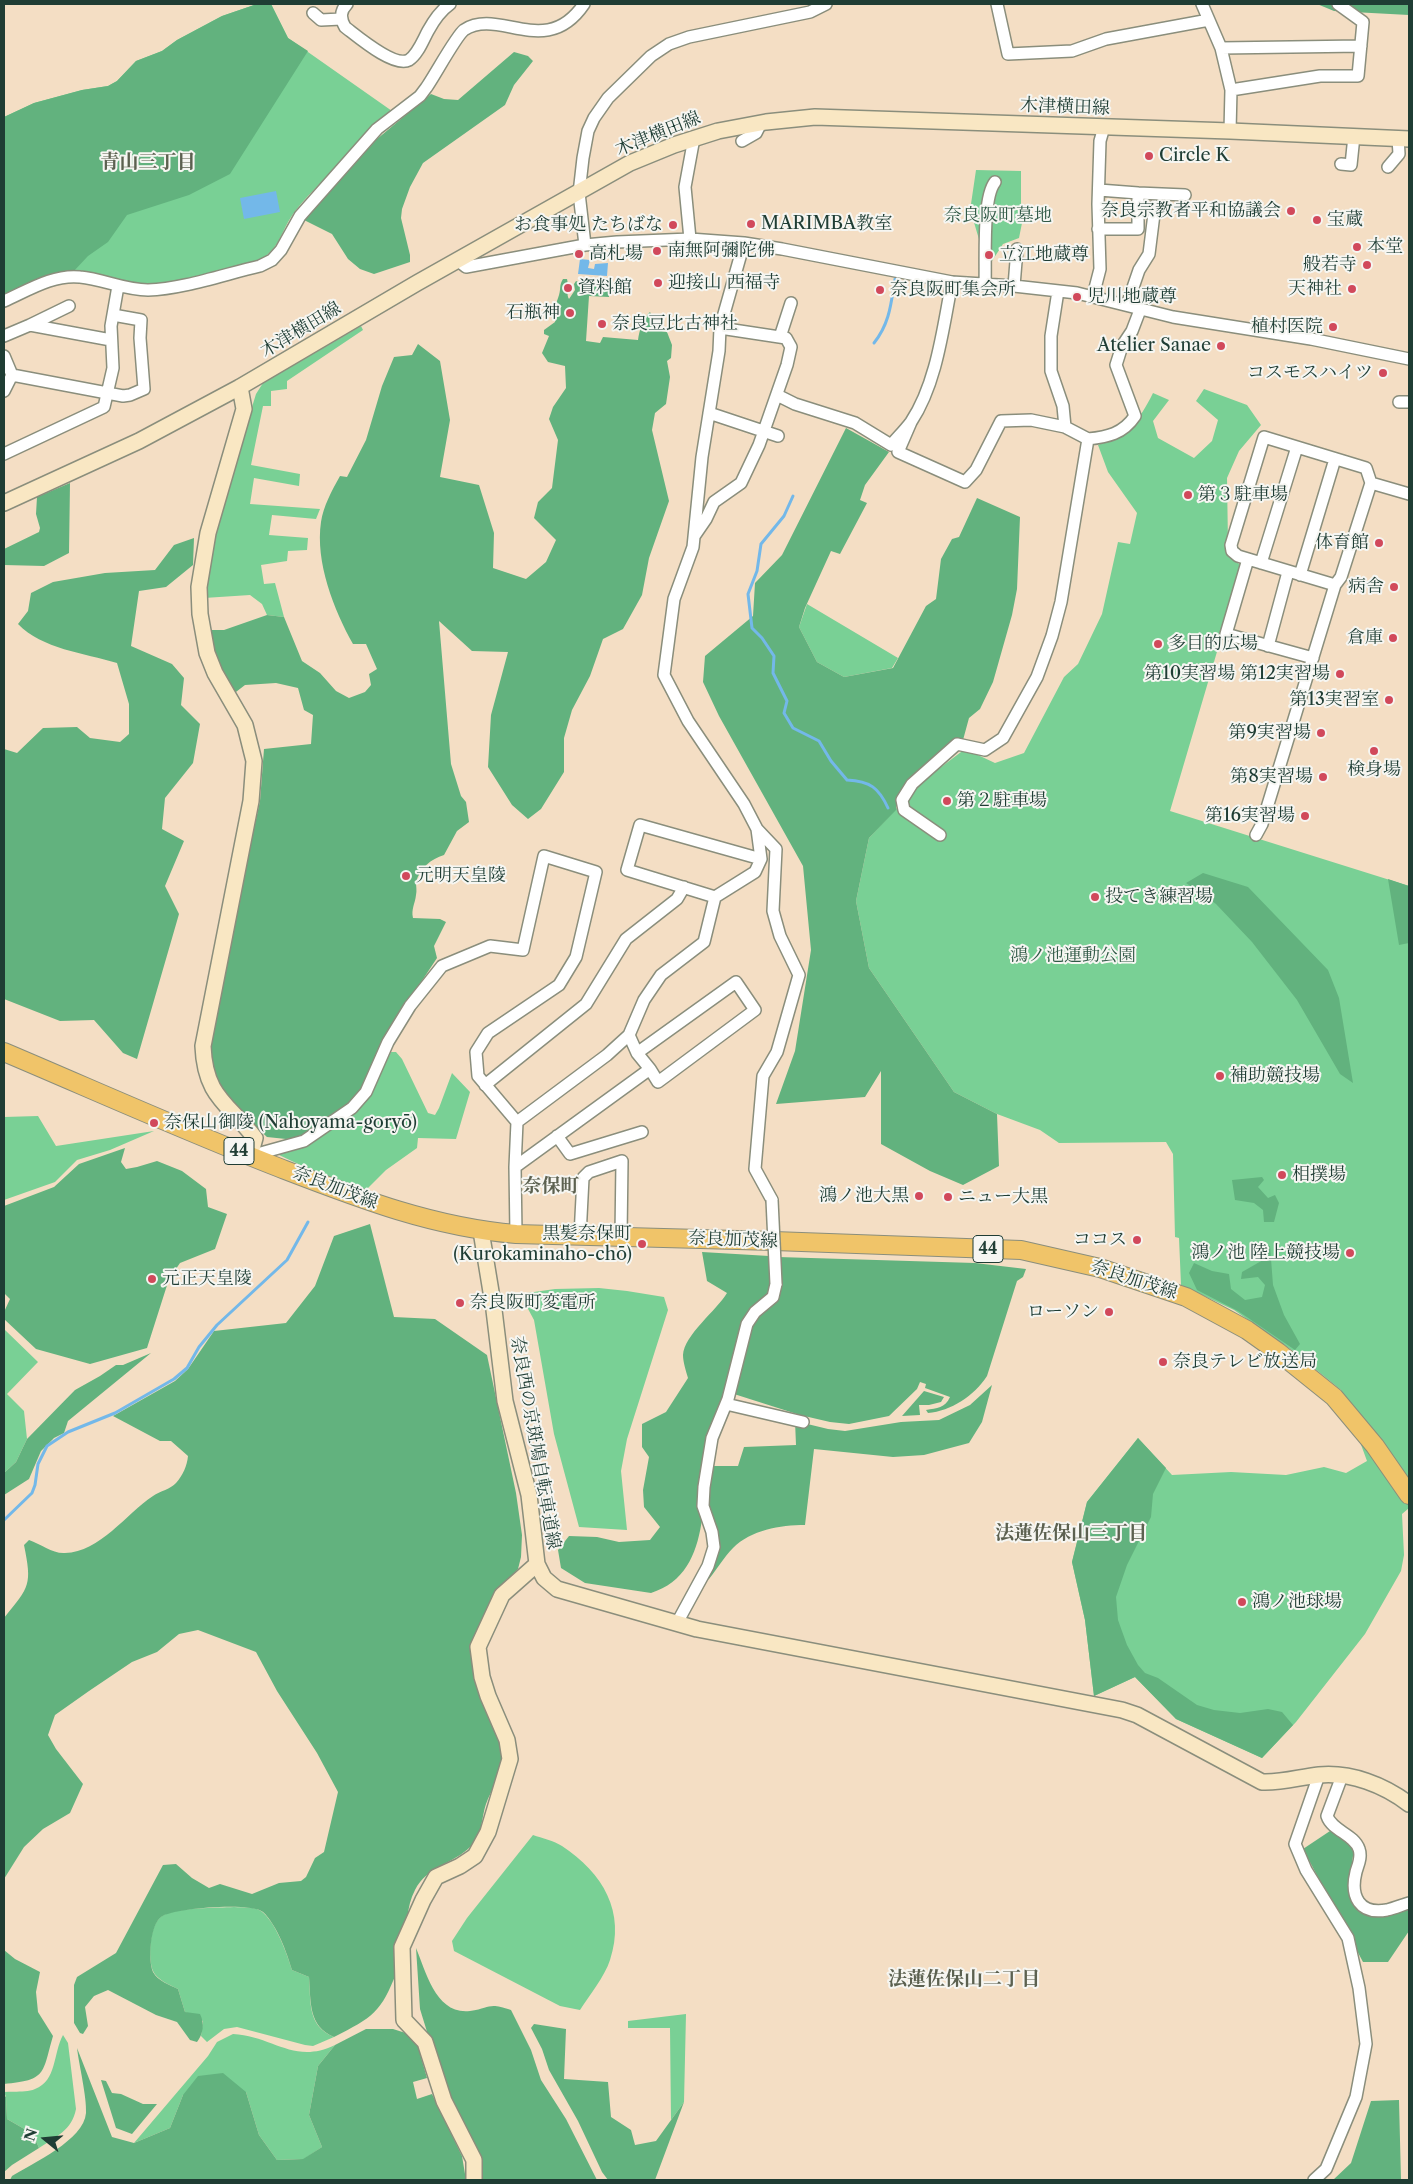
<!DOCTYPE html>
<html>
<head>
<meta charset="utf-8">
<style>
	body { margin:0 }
	#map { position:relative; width:1413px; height:2184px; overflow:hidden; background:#f4dec4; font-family:"Libre Caslon Text",serif }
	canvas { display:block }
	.frame { position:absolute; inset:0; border:5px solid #1f3d34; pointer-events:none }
	.north { position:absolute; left:20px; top:2114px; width:50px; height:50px; -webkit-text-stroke:4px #f6f6f2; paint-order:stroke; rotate:287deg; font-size:14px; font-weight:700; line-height:20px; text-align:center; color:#1f3d34 }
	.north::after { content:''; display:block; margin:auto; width:18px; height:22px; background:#1f3d34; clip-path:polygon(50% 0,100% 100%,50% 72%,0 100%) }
</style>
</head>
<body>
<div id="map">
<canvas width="1413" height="2184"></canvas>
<div class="frame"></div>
<div class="north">N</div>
</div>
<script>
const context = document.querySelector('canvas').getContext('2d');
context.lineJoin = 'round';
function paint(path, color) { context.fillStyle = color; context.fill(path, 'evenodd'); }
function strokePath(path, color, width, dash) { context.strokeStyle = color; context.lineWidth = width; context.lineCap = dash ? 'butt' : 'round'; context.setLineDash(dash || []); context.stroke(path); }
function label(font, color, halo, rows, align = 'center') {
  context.font = font + ' "Libre Caslon Text","Noto Serif JP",serif'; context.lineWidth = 4; context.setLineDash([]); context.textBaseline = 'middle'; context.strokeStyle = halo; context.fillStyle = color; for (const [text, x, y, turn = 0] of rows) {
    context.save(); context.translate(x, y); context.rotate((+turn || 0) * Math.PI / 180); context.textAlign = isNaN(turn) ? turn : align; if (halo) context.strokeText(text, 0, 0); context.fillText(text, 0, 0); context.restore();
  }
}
const green = new Path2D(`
	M257 4H271L288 38 392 111C369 129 350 151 330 173 319 185 306 197 296 210 279 232 282 249 255 263L164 284 140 285 73 272 4 117 34 103 82 90 108 86 117 81 136 61 162 51 177 40 222 16Z
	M976 170 1021 171V207L1025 208 1019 238 1003 244 992 261 986 263 973 219 971 204Z
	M361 326 363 330 287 381V389L271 391V406H263L251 465 300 474 299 486 254 478 250 504 320 509 316 519 272 515 269 535 308 538 307 550 288 551 287 561 261 565 264 584 275 583 284 617 267 615 262 604 250 595 204 598 211 540 256 394 263 383Z
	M1204 389 1247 405 1261 425 1239 451 1227 478 1228 545 1233 558 1242 567 1170 811 1409 886V1508L1402 1514 1404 1555 1401 1571 1365 1634 1296 1722 1262 1758 1176 1719 1135 1677 1094 1696 1085 1620 1072 1562 1087 1502 1138 1438 1172 1475 1231 1472 1286 1475 1324 1467 1346 1473 1367 1461 1341 1390 1293 1351 1234 1310 1181 1285 1179 1238 1175 1237 1173 1154 1166 1142 1059 1143 1040 1130 997 1114 954 1092 869 968 856 901 869 838 920 783 965 749 995 763 1024 753 1064 677 1078 664 1102 614 1118 542 1130 544 1137 513 1108 472 1098 445C1129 432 1138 423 1153 393L1169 400 1153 421 1158 438 1194 458 1212 441 1218 420 1196 401Z
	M807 604 898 658 892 668 844 677 817 662 799 627Z
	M391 1052H396L402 1059 428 1113 435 1115 439 1108 452 1073 470 1092 456 1139 418 1138 417 1148 386 1170 365 1191 315 1172 279 1155C289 1146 302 1146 314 1140 354 1119 372 1091 391 1052Z
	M38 1116 56 1146 154 1131 110 1150 77 1160 55 1182 4 1200V1117Z
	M599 1288 627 1291 664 1297 668 1310 627 1439 621 1471 627 1530 579 1527 554 1434 534 1320 520 1294 555 1289Z
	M4 1329 38 1362 7 1394 24 1411 27 1439 16 1462 4 1473Z
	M533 1835C542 1838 554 1841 562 1846 603 1873 626 1912 610 1960 605 1976 589 1996 580 2010L560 2006 454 1951 452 1941 467 1918Z
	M234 1907C243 1908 254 1906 261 1911 276 1922 287 1954 292 1970L309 1977C311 2002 307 2026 334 2037L313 2046 305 2045 237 2027 224 2029 207 2042 201 2036 203 2021 185 2012 178 1989C170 1985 157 1980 153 1971 148 1959 149 1924 162 1916 175 1907 218 1908 234 1907Z
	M686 2014 684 2102 671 2120 670 2028H628V2021Z
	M233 2034C273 2036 294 2065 335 2045L318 2066 309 2115 322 2147 304 2159 277 2160 259 2135 246 2092 183 2095 170 2128 134 2143 208 2056 217 2042Z
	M63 2035 68 2043 76 2109C72 2130 56 2137 39 2148L33 2134 7 2119 6 2097 4 2092C13 2091 26 2093 35 2089 57 2081 53 2053 63 2035Z`);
const forest = new Path2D(`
	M257 4H271L288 38 308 51 230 174 189 195 127 215 108 242 88 256 73 272 4 296V117L34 103 82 90 108 86 117 81 136 61 162 51 177 40 222 16Z
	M1317 4H1409V15L1334 11Z
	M514 52 528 56 533 61 514 85 505 105 423 163 410 187 402 209 401 218 410 255V262L374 274 360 269 348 259 332 234 304 220 377 139 431 94 444 99 458 100Z
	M563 279H567C569 286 566 295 569 299L575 290 574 284 576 281 583 284 581 290 583 292H590L591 286 596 283 600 284 601 282 611 281 616 284 617 290 609 294V297L589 296 586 341 600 343 603 337 638 340C639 331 643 318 650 312L657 325 656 330 667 332 672 345 671 358 667 361 670 377 666 404 655 413 652 430 669 501 649 558 642 595 623 629 603 639 590 676 572 710 564 738V772L541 809 528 819 512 805 488 767 491 715 508 652 472 651 439 621 451 764 461 796 466 802 469 822 457 831 444 855C431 859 420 868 416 882 416 886 417 891 416 895 415 904 411 909 413 918L440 919 446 922 434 946 437 958 390 1029 369 1079 355 1101 302 1137 286 1139 267 1137 223 1096 209 1057 234 920 260 801 264 749 311 744 313 715 304 710 298 688 276 683 245 685 232 695 218 669 208 630H224L267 615 284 617 302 661 320 673 336 691 349 698 365 692 371 685 369 674 377 669 366 644H353C334 610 315 562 321 522 323 507 332 490 340 476L347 477 366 440 382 386 394 357 412 355 418 344 440 361 450 420 440 477 479 485 494 533 493 568 526 579 546 562 556 540 534 518 538 502 552 488 558 440 549 419 553 407 566 388 565 366 548 362 542 353 549 336 544 334V330L555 322 556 317 553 315C554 307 557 302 559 295 561 289 559 285 563 279Z
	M846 428 889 452 865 485 860 500 867 503 840 554 831 551 805 608 799 627 817 662 844 677 893 668 926 606 936 599 941 559 952 539 959 537 977 498 1020 517 1017 589 1012 615 993 682 980 709 969 718 963 740 897 798 896 810 869 838 856 901 869 968 954 1092 997 1114 999 1166 963 1185 930 1171 881 1144V1071L865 1097 776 1104 795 1051 811 950 803 866 719 716 703 682 705 656 753 616 755 583 782 555Z
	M70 483 69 553 44 566 4 565V549L39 532 40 528 36 514 37 497Z
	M194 538 193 565 166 587 139 591 131 646 172 664 184 678 181 705 200 724 193 763 165 798 162 829 184 841 165 886 179 914 137 1059 123 1053 94 1020 60 1021 4 999V749L17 753 43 728 77 727 90 738 120 742 129 734V704L117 663C84 653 42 649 18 624L28 611 31 593 53 582 105 573 155 570 174 545Z
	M1203 873 1248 887 1328 970 1339 998 1353 1083 1340 1074 1297 1000 1252 942 1216 904 1186 883Z
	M1388 879 1409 886V943L1399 945Z
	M125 1148 121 1162 126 1169 137 1167 157 1161 182 1171 206 1189 208 1207 227 1214 215 1249 180 1263 169 1279 147 1348 90 1364 36 1349 4 1319V1312L10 1299 4 1293V1206L54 1187 79 1164Z
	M1262 1177 1264 1180 1258 1187 1268 1198 1275 1195 1279 1203 1274 1222H1264L1263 1210 1254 1203 1235 1200 1232 1180Z
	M370 1224 394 1317 435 1319 487 1355 516 1493 522 1535 521 1557 518 1569 506 1582 478 1638 486 1701 507 1763C500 1777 491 1790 486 1804 481 1819 483 1834 471 1846 454 1864 427 1866 415 1890 406 1907 407 1927 405 1946 404 1954 400 1963 397 1971 381 2013 373 2017 334 2037 308 2026 311 2002 309 1977L292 1970C287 1953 277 1925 263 1912 251 1902 173 1908 161 1917 150 1925 148 1960 153 1972 158 1981 170 1985 178 1989L185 2012 200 2014C205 2024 203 2034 197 2042L190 2040 177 2022 156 2015 108 1990 94 1996 85 2007 88 2026 83 2034 80 2033 74 2023V1985L77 1977 116 1953 163 1865 176 1864 192 1878 209 1888 220 1884 252 1894 279 1883 301 1881 306 1877 315 1858 324 1852 338 1792 317 1753 277 1691 256 1652 198 1630 179 1634 157 1652 132 1662 89 1691 55 1715 48 1735 56 1749 83 1784 70 1813 43 1829 24 1847 4 1879V1618C30 1586 32 1585 24 1545L29 1540C41 1544 53 1554 65 1553 100 1552 126 1514 153 1496 160 1491 171 1489 176 1483 183 1475 187 1466 188 1456L171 1441H160L113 1416 175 1381 188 1369 214 1331 286 1323 315 1286 334 1236Z
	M1270 1246 1273 1285 1284 1315 1300 1344 1295 1350 1238 1311 1197 1290 1189 1273 1194 1263 1212 1271 1229 1274 1231 1289 1245 1300 1262 1297 1265 1285 1258 1277 1241 1279 1242 1272 1263 1260 1264 1248Z
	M702 1252 769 1256 771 1291 756 1306C746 1334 735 1363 725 1392 721 1405 715 1418 712 1432 698 1484 718 1572 651 1593L585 1583 561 1568 558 1550 569 1536 597 1537 619 1542 650 1540 660 1527 644 1507 643 1490 649 1457 642 1447V1424L666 1412 688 1378C686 1371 683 1362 683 1355 684 1335 717 1310 727 1293L707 1281Z
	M778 1257 975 1263 1026 1269 1023 1277 1017 1281 987 1376C974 1396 951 1411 928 1413L926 1410C937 1408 945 1408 950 1397L925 1388 926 1384 920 1382 917 1389 889 1416 849 1424 830 1422 800 1415 734 1394 744 1360 750 1329 757 1317 777 1299Z
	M151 1353 68 1421 64 1433 54 1438 41 1451 29 1479 4 1495V1473L16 1462 27 1439 75 1390 100 1376 116 1365H123Z
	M992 1385 982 1422 969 1443 924 1455 893 1457 814 1449 805 1525C780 1525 751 1530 733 1548 724 1557 717 1569 709 1579L705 1581 717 1550 706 1501 710 1466H738L744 1447 796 1445 795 1421 828 1429 845 1431 901 1422 939 1420 970 1405Z
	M924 1391 944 1397 941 1402 929 1405H919L920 1415 902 1416Z
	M1138 1438 1166 1468 1153 1494 1151 1517 1127 1565 1116 1597 1118 1620 1127 1645 1138 1665 1145 1673 1158 1678 1197 1705 1214 1710 1240 1713 1268 1709 1282 1712 1293 1725 1262 1758 1176 1719 1135 1677 1094 1696 1085 1620 1072 1562 1087 1502Z
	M1333 1829 1354 1849 1349 1884 1352 1901 1364 1911 1409 1908V1931L1388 1962H1363L1303 1849Z
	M416 1948C426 1972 436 2015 470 2011 491 2008 488 2002 511 2010L531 2050 541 2080 566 2119 597 2180H479L448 2100 420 2009Z
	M4 1950 15 1959 40 1972 36 1992 38 2012 53 2036C42 2074 47 2080 4 2084Z
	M534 2024 566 2029 564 2079 608 2082 611 2117 631 2130 635 2145 656 2141 684 2102 655 2180H608L602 2172 578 2121 549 2070 542 2049 531 2028Z
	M366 2029H393L415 2036 427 2078 413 2082 417 2099 432 2094 462 2156 466 2180H10L12 2176C33 2163 84 2140 86 2113 87 2097 79 2065 77 2048L112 2137 134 2143 170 2128 183 2095 198 2076 223 2073 246 2092 259 2135 277 2160 303 2159 322 2147 309 2115 318 2066 335 2045Z
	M101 2080 106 2081 112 2093 121 2094 143 2104H157L132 2134 116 2128Z
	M4 2095 6 2097 7 2119 33 2134 39 2148 12 2165 4 2172Z
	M1399 2100 1401 2180H1333L1351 2163 1371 2101Z`);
const water = new Path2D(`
	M276 191 280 212 244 219 240 198Z
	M580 259 590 260 588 268 594 269 595 264 608 263 607 276 578 274Z`);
const stream = new Path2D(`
	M874 343C890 323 891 303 895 279
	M793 496 784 516 761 544 757 571 748 594 752 628 762 638 774 656 773 673 787 701 784 713 793 728 819 741 831 761 847 780C870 781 879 788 888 808
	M4 1520 32 1493 35 1485 38 1464 47 1446 68 1432 115 1413 174 1379 187 1368 199 1347 217 1325 287 1260 308 1222`);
const street = new Path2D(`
	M347 4C340 11 340 18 345 27 357 36 394 68 409 60 418 54 423 40 428 31 434 20 440 11 450 4
	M997 4 1008 54 1072 51 1106 39 1209 20
	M1202 4 1221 48 1231 90 1230 131
	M313 13 321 20 341 19
	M1221 48 1361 46
	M1231 90 1320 76H1358L1363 22 1338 4
	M742 141 756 133 761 123
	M1341 164 1351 165 1354 136
	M1388 167 1399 154 1398 138
	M1138 193 1185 195
	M1098 229H1138V193L1099 190
	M690 239 685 187 694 138
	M585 245 579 193 583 158 588 131 594 118 608 98 651 56 669 44 689 37 810 12 826 4
	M457 260 466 267 585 245 617 242 690 239 744 243 782 249 952 282 1014 286 1077 293 1173 317 1311 339 1409 359
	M985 285C986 261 982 198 995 182
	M1014 286 1017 249
	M1093 296 1100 269 1098 204 1100 141 1104 127
	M4 301C27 291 53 274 80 277 103 279 124 290 148 290 183 289 225 274 260 266L272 260 281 250 300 216 377 129 420 96 426 88C434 77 456 36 464 30 499 7 546 60 584 4
	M1127 305 1139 270 1149 254 1155 206
	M30 325 69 306
	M4 336 30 325 111 340
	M780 337 791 303
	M4 356 12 375 123 396 130 395 144 389 140 338 141 320 113 315
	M4 391 12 375
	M777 395 795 404 855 423 891 445C897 438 905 430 911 422 937 383 943 327 952 282
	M1399 402H1409
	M709 413 778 436
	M911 422 898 452 965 482 976 470 1001 421 1031 420 1065 427 1063 406 1051 371V336L1058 291
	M1065 427 1088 439
	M4 454 104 407 113 368 111 326 118 286
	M1371 483 1409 494
	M695 535 706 519 714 502 741 483 759 445 787 365 791 347 786 338 720 328
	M1248 559 1226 634 1313 658
	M1261 563 1297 447
	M1300 575 1335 459
	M1268 646 1288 572
	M757 829 776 849 773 911 780 936 799 975 777 1052 763 1076 755 1169 772 1200
	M940 835 904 810 902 800 912 784 957 744 985 750 1003 738 1037 677 1052 636 1061 602 1088 439C1107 437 1123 434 1135 416L1116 365 1122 346 1132 331 1140 310
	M1256 835 1262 824 1335 585 1341 577 1371 483 1366 468 1264 437 1231 545 1232 551 1238 556 1335 585
	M715 897 627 870 640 825 761 859
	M637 1053 736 982 755 1010 658 1082 650 1069
	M485 1085 586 1004 626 939 677 899 684 887
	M557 1136 570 1154 642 1132
	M250 1156 304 1141 352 1108 366 1092 388 1042 410 1006 442 966 490 946 523 950 544 856 596 872 576 957 559 985 488 1033 476 1052 478 1076 517 1122
	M515 1167 650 1069 637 1053 629 1035
	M516 1234 515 1167 517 1122 607 1055 629 1035 644 1000 661 975 704 942 715 897 755 872 761 859 757 829 744 804 688 721 664 675 674 599 693 547 702 457 719 351 720 328 744 243
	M580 1236 583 1178 589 1172 622 1161 621 1236
	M726 1404 803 1422
	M677 1623 708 1566 714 1547 712 1532 703 1506 704 1487 712 1438 728 1399 747 1324 755 1312 773 1297 776 1284
	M1342 1776 1327 1816C1332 1831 1354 1834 1359 1849 1362 1857 1358 1865 1356 1872 1350 1896 1359 1915 1387 1910 1395 1908 1402 1905 1409 1903
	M1314 2180 1326 2169 1356 2097 1366 2044 1359 1988 1348 1938 1306 1870 1295 1844 1319 1775`);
const secondary = new Path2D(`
	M240 387 244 409 208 533 199 587 200 614 207 653 215 673 245 725 254 761 251 801 203 1046C205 1097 228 1103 255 1138L250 1156
	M4 503 139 441 240 387 417 283 630 163 674 145 718 131 766 122 815 117 1230 131 1409 139
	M481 1231 494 1310 505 1401 529 1495 537 1564 544 1578 557 1589 697 1629 1122 1710 1137 1715 1262 1782C1282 1783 1300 1777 1319 1775 1351 1772 1384 1785 1409 1804
	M474 2180V2160L444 2101 425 2042 404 2020 402 1947 423 1900 436 1877 460 1866 475 1856 488 1832 510 1759 507 1740 488 1696 482 1677 478 1647 502 1595 537 1564`);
const primary = new Path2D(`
	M4 1052C96 1091 187 1132 280 1168 358 1198 432 1227 516 1234L774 1241 1021 1250 1100 1268 1186 1297 1247 1330 1278 1352 1334 1397 1375 1446 1409 1495`);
const streetBridge = new Path2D(`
	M772 1200 776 1284`);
const markers = [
	[1149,156,5,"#d1495b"],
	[1291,211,5,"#d1495b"],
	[1317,220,5,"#d1495b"],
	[751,224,5,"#d1495b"],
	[673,225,5,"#d1495b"],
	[1357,247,5,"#d1495b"],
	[657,251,5,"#d1495b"],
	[579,254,5,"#d1495b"],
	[989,255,5,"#d1495b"],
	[1367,265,5,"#d1495b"],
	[658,283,5,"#d1495b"],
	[568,288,5,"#d1495b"],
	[1352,289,5,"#d1495b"],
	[880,290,5,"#d1495b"],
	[1077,297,5,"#d1495b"],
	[570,313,5,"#d1495b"],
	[602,324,5,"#d1495b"],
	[1333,327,5,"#d1495b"],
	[1221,346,5,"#d1495b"],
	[1383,373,5,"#d1495b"],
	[1188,495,5,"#d1495b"],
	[1379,543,5,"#d1495b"],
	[1394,587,5,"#d1495b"],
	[1393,638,5,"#d1495b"],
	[1158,644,5,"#d1495b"],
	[1340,674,5,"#d1495b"],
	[1389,700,5,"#d1495b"],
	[1321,733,5,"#d1495b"],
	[1374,751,5,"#d1495b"],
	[1323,777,5,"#d1495b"],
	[947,801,5,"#d1495b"],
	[1305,816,5,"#d1495b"],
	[406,876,5,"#d1495b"],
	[1095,897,5,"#d1495b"],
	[1220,1076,5,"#d1495b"],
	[154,1123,5,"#d1495b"],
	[1282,1175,5,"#d1495b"],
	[919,1196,5,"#d1495b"],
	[948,1197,5,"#d1495b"],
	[1137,1240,5,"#d1495b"],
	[642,1244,5,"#d1495b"],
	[1350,1253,5,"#d1495b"],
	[152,1279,5,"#d1495b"],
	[460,1303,5,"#d1495b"],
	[1109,1312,5,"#d1495b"],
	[1163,1362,5,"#d1495b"],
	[1242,1602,5,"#d1495b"]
];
const shields = [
	[239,1151,30],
	[988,1249,30]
];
const shieldNames = [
	["44",239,1151],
	["44",988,1249]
];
const streetNames = [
	["木津横田線",1065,107,2],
	["木津横田線",658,134,-22],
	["木津横田線",301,330,-31],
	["奈良加茂線",335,1188,21],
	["奈良加茂線",733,1240,2],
	["奈良加茂線",1134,1280,18],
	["奈良西の京斑鳩自転車道線",535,1443,80]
];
const poiNames = [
	["Circle K",1159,156],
	["奈良宗教者平和協議会",1281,211,"right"],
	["宝蔵",1327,220],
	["MARIMBA教室",761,224],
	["お食事処 たちばな",663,225,"right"],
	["本堂",1367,247],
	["南無阿彌陀佛",667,251],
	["高札場",589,254],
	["立江地蔵尊",999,255],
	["般若寺",1357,265,"right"],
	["迎接山 西福寺",668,283],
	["資料館",578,288],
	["天神社",1342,289,"right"],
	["奈良阪町集会所",890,290],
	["児川地蔵尊",1087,297],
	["石瓶神",560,313,"right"],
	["奈良豆比古神社",612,324],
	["植村医院",1323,327,"right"],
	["Atelier Sanae",1211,346,"right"],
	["コスモスハイツ",1373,373,"right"],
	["第３駐車場",1198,495],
	["体育館",1369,543,"right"],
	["病舎",1384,587,"right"],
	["倉庫",1383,638,"right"],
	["多目的広場",1168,644],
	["第10実習場 第12実習場",1330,674,"right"],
	["第13実習室",1379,700,"right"],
	["第9実習場",1311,733,"right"],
	["検身場",1374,770,"center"],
	["第8実習場",1313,777,"right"],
	["第２駐車場",957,801],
	["第16実習場",1295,816,"right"],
	["元明天皇陵",416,876],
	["投てき練習場",1105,897],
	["補助競技場",1230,1076],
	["奈保山御陵 (Nahoyama-goryō)",164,1123],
	["相撲場",1292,1175],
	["鴻ノ池大黒",909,1196,"right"],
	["ニュー大黒",958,1197],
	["黒髪奈保町",632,1234,"right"],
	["(Kurokaminaho-chō)",632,1255,"right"],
	["ココス",1127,1240,"right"],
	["鴻ノ池 陸上競技場",1340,1253,"right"],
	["元正天皇陵",162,1279],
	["奈良阪町変電所",470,1303],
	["ローソン",1099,1312,"right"],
	["奈良テレビ放送局",1173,1362],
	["鴻ノ池球場",1252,1602]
];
const parkNames = [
	["奈良阪町墓地",998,216],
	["鴻ノ池運動公園",1073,956]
];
const neighbourhoodNames = [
	["青山三丁目",148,163],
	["奈保町",551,1187],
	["法蓮佐保山三丁目",1071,1534],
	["法蓮佐保山二丁目",964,1980]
];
paint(green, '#79d095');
paint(forest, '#62b27e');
paint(water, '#73b8e9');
strokePath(stream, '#73b8e9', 3);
strokePath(street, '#8a8e7c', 14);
strokePath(secondary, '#8a8e7c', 18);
strokePath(primary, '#8a8e7c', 20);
strokePath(street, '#fff', 11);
strokePath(secondary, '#f9e7c3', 15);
strokePath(primary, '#f0c469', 18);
strokePath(streetBridge, '#8a8e7c', 14, []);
strokePath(streetBridge, '#fff', 11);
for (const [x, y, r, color] of markers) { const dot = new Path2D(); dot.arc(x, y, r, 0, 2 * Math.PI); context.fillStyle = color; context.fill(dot); strokePath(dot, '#f6f6f2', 2); }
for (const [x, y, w] of shields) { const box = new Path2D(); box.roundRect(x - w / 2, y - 13.5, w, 27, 4); context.fillStyle = '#f6f6f2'; context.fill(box); strokePath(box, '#1f3d34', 1); }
label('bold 16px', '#1f3d34', null, shieldNames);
label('18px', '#1f3d34', '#f6f6f2', streetNames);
label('18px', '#1f3d34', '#f6f6f2', poiNames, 'left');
label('18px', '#315a47', '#f6f6f2', parkNames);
label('bold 19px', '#5c6150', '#f6f6f2', neighbourhoodNames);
</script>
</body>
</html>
